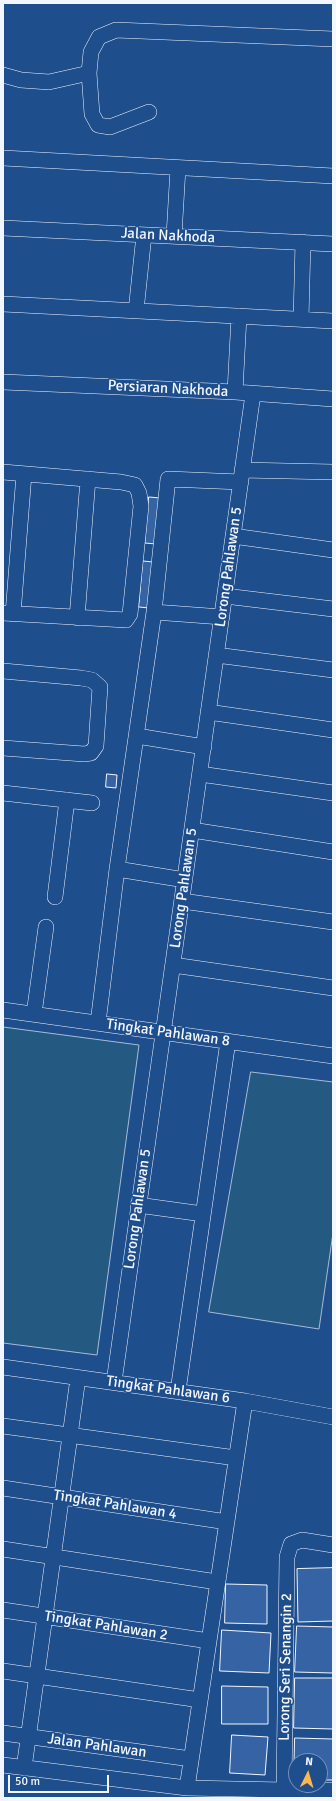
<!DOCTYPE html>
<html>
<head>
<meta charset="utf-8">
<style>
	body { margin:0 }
	#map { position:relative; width:336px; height:1801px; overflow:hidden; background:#1f4e8c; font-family:Signika,sans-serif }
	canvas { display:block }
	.frame { position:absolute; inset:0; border:4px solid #f2f6ff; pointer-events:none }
	.north { position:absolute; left:288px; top:1753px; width:40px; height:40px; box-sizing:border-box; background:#1f4e8c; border:1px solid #7391ba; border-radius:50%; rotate:5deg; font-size:11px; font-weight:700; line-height:16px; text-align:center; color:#f2f6ff }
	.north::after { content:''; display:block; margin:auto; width:14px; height:18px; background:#ffb74d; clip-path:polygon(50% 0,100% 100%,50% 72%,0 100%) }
	.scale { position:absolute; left:8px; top:1775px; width:101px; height:18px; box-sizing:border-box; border:2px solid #f2f6ff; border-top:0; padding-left:5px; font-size:12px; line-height:14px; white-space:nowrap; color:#f2f6ff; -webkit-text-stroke:3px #1f4e8c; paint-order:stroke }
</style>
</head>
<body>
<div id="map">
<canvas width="336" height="1801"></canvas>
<div class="frame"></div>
<div class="north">N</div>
<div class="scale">50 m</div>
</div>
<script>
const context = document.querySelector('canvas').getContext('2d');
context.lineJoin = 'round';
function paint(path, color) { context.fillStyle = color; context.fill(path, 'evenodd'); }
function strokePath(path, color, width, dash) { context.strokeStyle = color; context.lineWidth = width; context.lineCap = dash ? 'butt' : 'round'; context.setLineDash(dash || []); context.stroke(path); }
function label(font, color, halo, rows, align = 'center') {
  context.font = font + ' Signika,sans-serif'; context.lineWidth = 3; context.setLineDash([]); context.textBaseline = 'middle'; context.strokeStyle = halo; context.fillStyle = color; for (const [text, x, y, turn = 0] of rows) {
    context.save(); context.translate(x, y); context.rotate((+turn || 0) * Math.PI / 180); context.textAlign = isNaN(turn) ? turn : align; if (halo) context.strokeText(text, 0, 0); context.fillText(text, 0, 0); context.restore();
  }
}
const green = new Path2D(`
	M3 1027 139 1045 97 1355 3 1343Z
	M251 1072 333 1082V1233L319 1329 209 1312Z`);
const building = new Path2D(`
	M149 497 160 498 156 544 145 543Z
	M143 561 153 562 149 608 139 607Z
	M107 774 117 775 116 788 106 787Z
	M333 1568V1621L298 1622 297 1569Z
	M226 1584 267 1585V1624L225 1623Z
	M297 1626 333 1627V1673L295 1672Z
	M222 1630 271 1633 269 1673 220 1671Z
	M295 1678H333V1729L294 1728Z
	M222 1686 268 1687V1724H222Z
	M232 1735 268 1737 265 1775 230 1773Z
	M295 1738 333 1739V1780H320V1761H296V1779H294Z`);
const minor = new Path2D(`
	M3 75 21 80 49 82 89 73
	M149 112 110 127 98 125 92 114 89 73 91 52 99 37 116 30 333 39
	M3 158 333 176
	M3 228 333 244
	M174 236 178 168
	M3 304 333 321
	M136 311 144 235
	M301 319 303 242
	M3 382 235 392 333 399
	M235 392 239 316
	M242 470 333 472
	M3 472 121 482 135 485 139 493 141 506 130 614 126 620 3 613
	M233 536 333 550
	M225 596 333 609
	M154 612 222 617
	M13 614 24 474
	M77 618 88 479
	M216 655 333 670
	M3 671 81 678 92 680 100 687 96 746 91 753 84 754 3 748
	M208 712 333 730
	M137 736 204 747
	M200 774 333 793
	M3 793 92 803
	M192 830 333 852
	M117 869 185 880
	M55 897 67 800
	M182 901 333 922
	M173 965 333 988
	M3 1010 333 1056
	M34 1014 46 927
	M98 1023 117 869 154 612 168 479 241 482
	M138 1205 203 1214
	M3 1367 245 1401 333 1417
	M114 1382 253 394
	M178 1391 228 1041
	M3 1426 236 1458
	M3 1488 227 1522
	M3 1549 217 1582
	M3 1610 209 1641
	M3 1671 200 1700
	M3 1733 191 1759
	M3 1765 187 1788 284 1790H333
	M24 1768 78 1378
	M187 1788 245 1401
	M284 1790 287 1557 291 1544 302 1540 333 1545`);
const streetNames = [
	["Jalan Nakhoda",168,236,3],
	["Persiaran Nakhoda",168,389,3],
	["Lorong Pahlawan 5",229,567,-82],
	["Lorong Pahlawan 5",184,888,-82],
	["Tingkat Pahlawan 8",168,1033,8],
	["Lorong Pahlawan 5",138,1209,-82],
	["Tingkat Pahlawan 6",168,1390,8],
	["Tingkat Pahlawan 4",115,1505,9],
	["Tingkat Pahlawan 2",106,1626,9],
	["Lorong Seri Senangin 2",286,1667,-89],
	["Jalan Pahlawan",97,1746,8]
];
paint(green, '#245a82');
strokePath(green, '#a8bbd7', 1);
paint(building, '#3563a3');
strokePath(building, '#f2f6ff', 1);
strokePath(minor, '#f2f6ff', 16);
strokePath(minor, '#1f4e8c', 15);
label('15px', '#f2f6ff', '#1f4e8c', streetNames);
</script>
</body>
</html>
